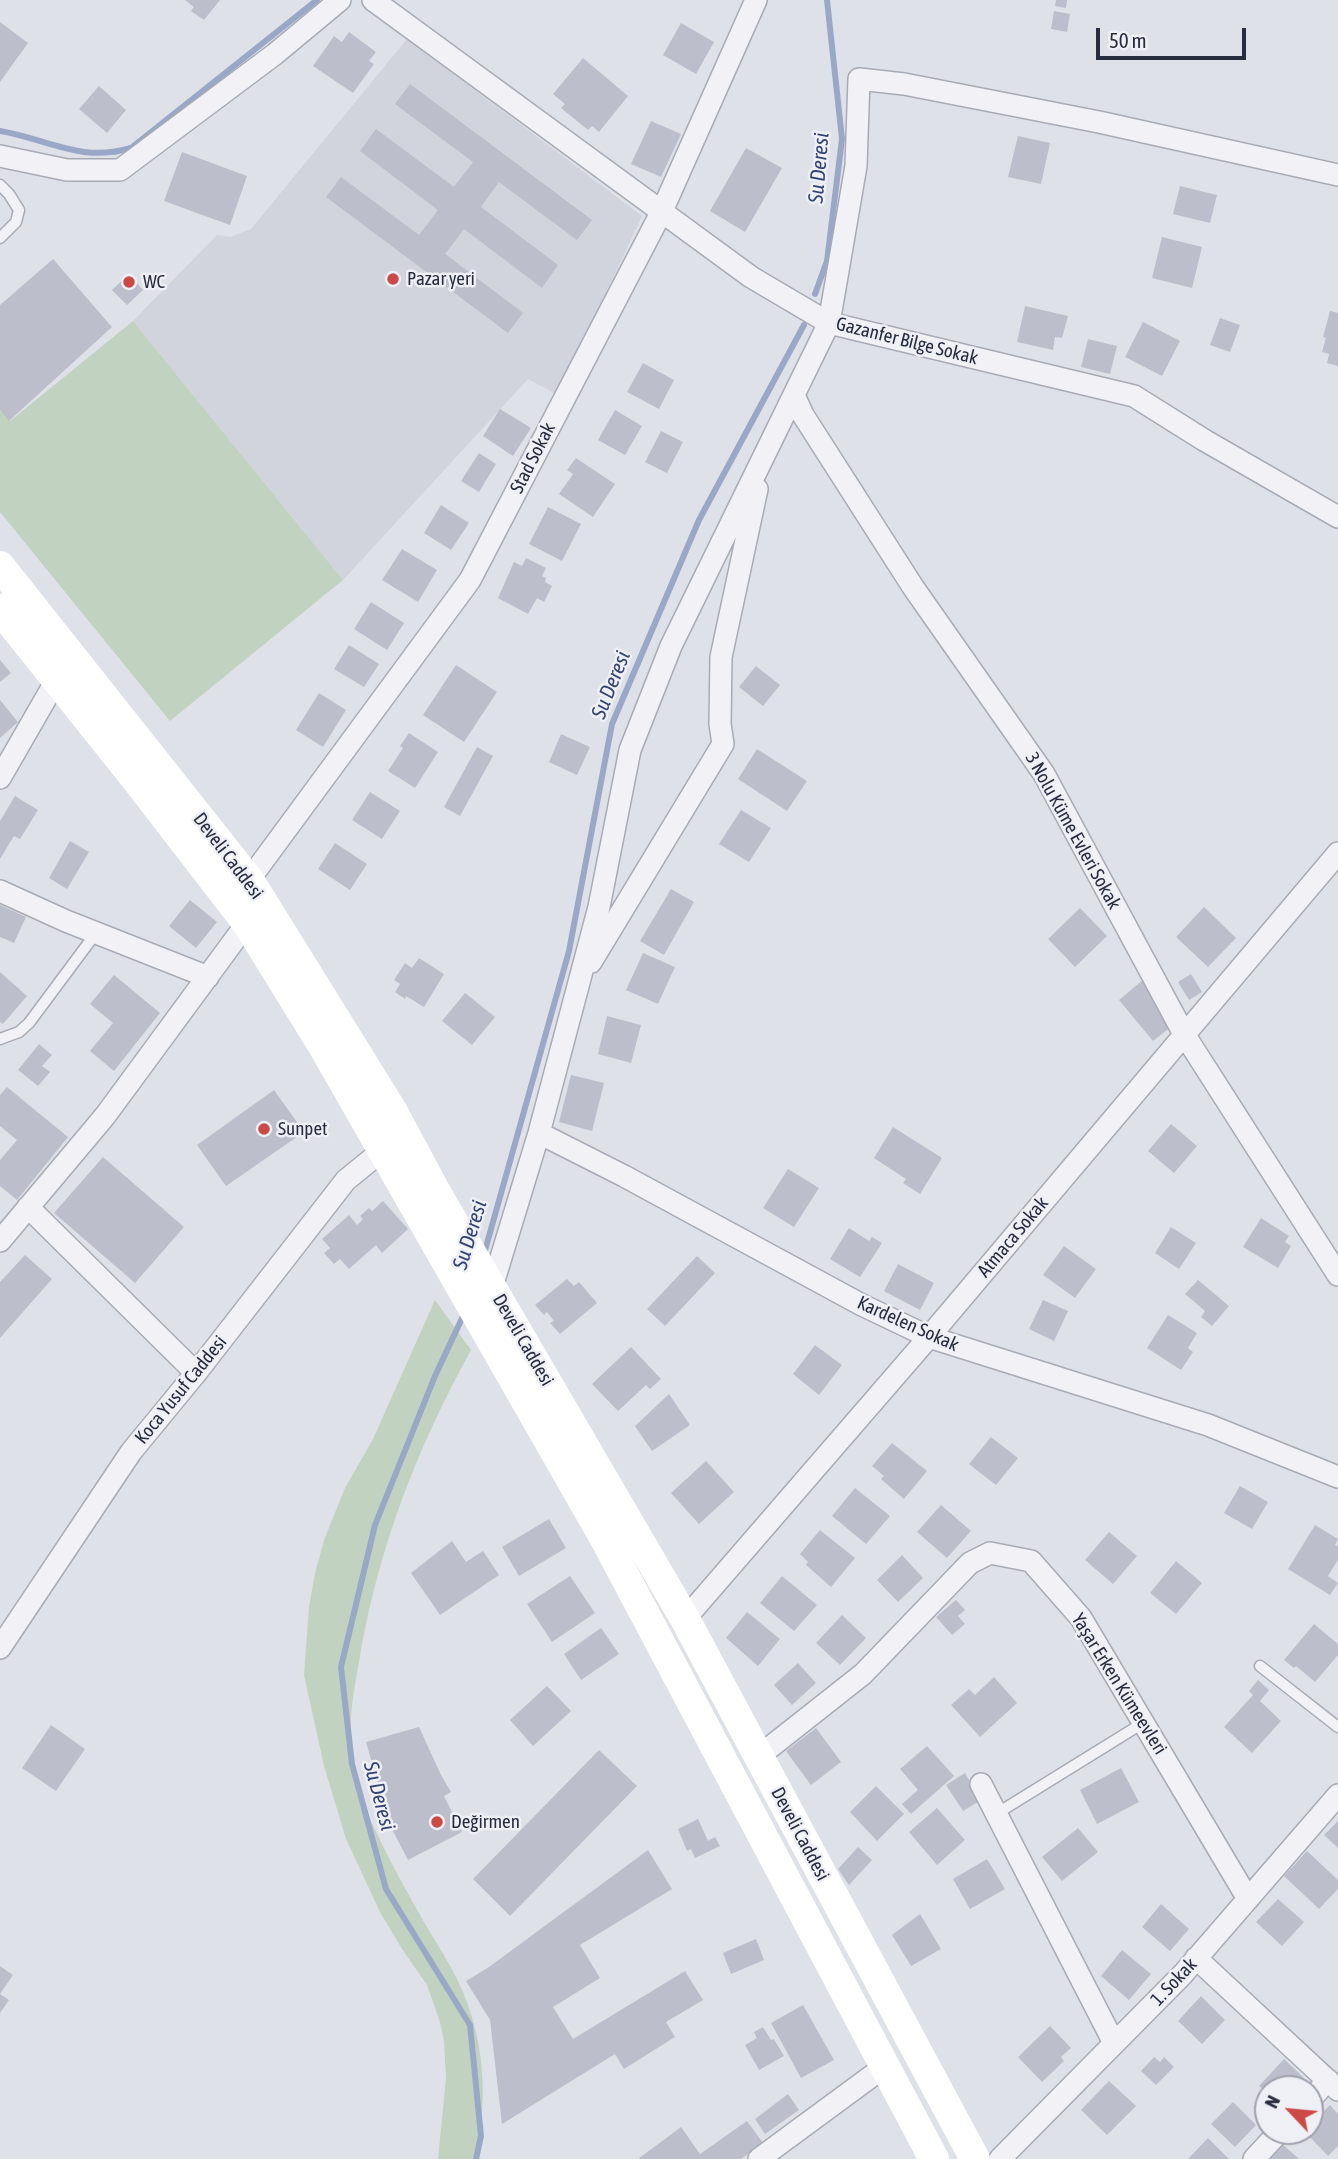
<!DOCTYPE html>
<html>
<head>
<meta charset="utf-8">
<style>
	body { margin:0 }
	#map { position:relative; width:1338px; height:2159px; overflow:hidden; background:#dfe1e8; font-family:"Asap Condensed",sans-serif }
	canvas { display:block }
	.north { position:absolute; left:1254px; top:2075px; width:70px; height:70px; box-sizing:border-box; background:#eef0f6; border:2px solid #9fa2ad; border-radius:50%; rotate:296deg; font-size:19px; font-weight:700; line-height:28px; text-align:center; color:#282c3f }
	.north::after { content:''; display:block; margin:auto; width:24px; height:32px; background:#cb4a46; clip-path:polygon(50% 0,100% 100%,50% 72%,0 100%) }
	.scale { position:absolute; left:1096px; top:28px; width:150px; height:32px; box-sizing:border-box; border:4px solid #282c3f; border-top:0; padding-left:9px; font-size:21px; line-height:24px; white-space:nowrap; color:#282c3f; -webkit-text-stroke:5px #eef0f6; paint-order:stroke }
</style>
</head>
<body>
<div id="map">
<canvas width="1338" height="2159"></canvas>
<div class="north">N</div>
<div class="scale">50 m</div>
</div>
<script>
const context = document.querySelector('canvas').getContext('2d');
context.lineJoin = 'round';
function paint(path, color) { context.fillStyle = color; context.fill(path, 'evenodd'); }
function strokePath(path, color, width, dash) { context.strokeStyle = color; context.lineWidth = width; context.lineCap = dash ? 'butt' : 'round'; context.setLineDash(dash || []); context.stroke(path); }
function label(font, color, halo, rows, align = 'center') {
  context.font = font + ' "Asap Condensed",sans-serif'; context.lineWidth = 5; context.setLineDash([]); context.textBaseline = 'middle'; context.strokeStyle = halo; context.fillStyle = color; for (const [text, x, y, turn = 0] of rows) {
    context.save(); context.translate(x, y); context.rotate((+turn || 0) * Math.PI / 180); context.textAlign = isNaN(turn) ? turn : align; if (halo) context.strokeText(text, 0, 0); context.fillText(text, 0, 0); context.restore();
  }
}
const built = new Path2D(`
	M407 39 642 216 558 395 528 379 343 580 133 321 217 235 230 237 251 229Z`);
const green = new Path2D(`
	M133 321 343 580 170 721 0 512V410L10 421Z
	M435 1300 471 1350C417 1448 379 1546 360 1656 352 1700 344 1743 358 1787 364 1809 375 1829 385 1850 396 1872 408 1894 420 1915 432 1936 446 1957 457 1979 485 2036 489 2098 475 2159H438L446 2078 444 2041 440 2022 427 1985 402 1949 380 1912 346 1839 324 1766 304 1675 309 1607 315 1573 324 1540 345 1488 373 1439Z`);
const stream = new Path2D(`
	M0 131C48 139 80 163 131 148L317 0
	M815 294 827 261 842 139 827 0
	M484 1254 569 951 612 724 699 520 804 325
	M464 1314 435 1376 375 1525 341 1667 352 1764 386 1889 470 2025 481 2136 476 2159`);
const building = new Path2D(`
	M185 0H220L204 20 191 11 194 7Z
	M1056 0H1067L1066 8 1055 6Z
	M1054 11 1070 14 1067 32 1051 29Z
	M0 22 28 43 0 82Z
	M681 23 714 42 696 74 663 55Z
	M349 32 376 52 369 61 374 64 353 93 313 66 334 36 342 42Z
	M583 58 628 96 599 132 592 126 588 130 561 108 565 104 553 94Z
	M410 84 592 220 577 240 499 182 481 207 558 265 542 288 464 229 445 254 523 313 508 333 326 197 341 177 419 235 438 210 360 151 376 129 454 187 473 162 395 104Z
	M99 86 126 110 107 133 79 109Z
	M651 121 681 134 661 177 631 164Z
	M1018 136 1050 143 1041 184 1008 177Z
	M746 148 782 168 745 232 710 211Z
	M182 152 247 176 230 225 164 201Z
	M1180 186 1217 195 1210 223 1173 214Z
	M1162 237 1202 247 1192 288 1152 278Z
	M53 259 112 327 9 421 0 410V305Z
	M129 274 143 290 127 305 112 290Z
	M1025 306 1068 316 1062 338 1055 337 1053 350 1017 342Z
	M1330 311 1338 313V366L1327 363 1329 354 1322 352 1326 338 1323 337Z
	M1220 318 1240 325 1230 352 1210 345Z
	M1143 322 1180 341 1162 376 1125 357Z
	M1088 339 1117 346 1110 374 1081 367Z
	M643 363 674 380 659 409 627 392Z
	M500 409 531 428 513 456 483 436Z
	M615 410 642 426 625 455 598 440Z
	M661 431 683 442 667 473 645 462Z
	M479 453 496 464 479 492 461 481Z
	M576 458 615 484 593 517 559 494 573 474 567 470Z
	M441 505 469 523 451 550 424 533Z
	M548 507 581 524 562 561 529 544Z
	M402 549 437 570 418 602 382 580Z
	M526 558 546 568 542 576 546 578 545 582 552 586 544 602 537 598 528 614 498 598 514 562 522 566Z
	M371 602 404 623 387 650 354 629Z
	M349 645 379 664 364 687 334 669Z
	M0 660 11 673 0 682Z
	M456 665 497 692 464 742 423 715Z
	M756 666 780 685 763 706 739 687Z
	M319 693 346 710 323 747 296 730Z
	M0 700 18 722 0 738Z
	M409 733 438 752 415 788 388 771 403 748 400 746Z
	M561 734 590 747 577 775 549 762Z
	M477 747 493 756 460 816 444 807Z
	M757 749 807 781 787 811 738 779Z
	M370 792 400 811 382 839 352 820Z
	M15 796 38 810 20 839 14 836 0 859V821Z
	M741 810 771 828 749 862 719 844Z
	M70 841 89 852 67 889 49 878Z
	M335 843 367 864 350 890 318 869Z
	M671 889 694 902 664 955 640 941Z
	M190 900 217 922 196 948 169 926Z
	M0 905 26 917 14 943 0 937Z
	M1204 907 1236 938 1208 967 1176 937Z
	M1080 908 1107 936 1075 967 1048 939Z
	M643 953 675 967 658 1004 626 990Z
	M419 958 444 974 424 1007 406 996 405 999 395 992 400 984 394 980 405 963 412 968Z
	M0 972 27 996 3 1024 0 1022Z
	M1191 974 1202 992 1189 1000 1178 982Z
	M114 975 160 1013 114 1071 90 1051 113 1023 90 1004Z
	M1144 979 1171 1027 1153 1041 1119 1000Z
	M465 993 495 1017 472 1045 442 1021Z
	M607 1016 641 1025 631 1063 598 1054Z
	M39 1044 52 1055 42 1066 50 1072 38 1086 18 1070Z
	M571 1075 604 1083 592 1131 559 1122Z
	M7 1087 68 1137 17 1200 0 1186V1160L17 1140 0 1126V1095Z
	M274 1090 304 1132 226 1186 197 1145Z
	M1171 1124 1197 1146 1174 1173 1148 1151Z
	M893 1127 942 1158 920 1194 903 1183 906 1179 874 1158Z
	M103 1157 184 1227 135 1283 54 1213Z
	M788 1169 819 1188 794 1227 763 1208Z
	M383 1201 408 1229 382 1253 376 1245 349 1269 340 1259 334 1264 324 1253 330 1248 322 1239 349 1215 357 1225 363 1219 360 1216 369 1208 372 1211Z
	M1261 1218 1289 1236 1285 1242 1291 1246 1278 1268 1243 1247Z
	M1171 1227 1196 1243 1179 1269 1155 1253Z
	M849 1228 869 1241 872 1237 882 1243 860 1277 830 1259Z
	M1064 1246 1096 1269 1075 1298 1043 1275Z
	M25 1255 52 1279 0 1338V1282Z
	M697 1256 715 1273 665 1326 647 1309Z
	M898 1264 934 1283 920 1310 884 1291Z
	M567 1279 574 1286 579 1282 597 1303 560 1334 550 1323 554 1321 547 1312 544 1315 535 1305Z
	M1198 1280 1229 1306 1212 1326 1201 1317 1205 1311 1185 1294Z
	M1043 1300 1068 1311 1054 1341 1029 1329Z
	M1168 1315 1197 1333 1188 1348 1193 1352 1181 1370 1147 1348Z
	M815 1345 842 1365 819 1395 793 1374Z
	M631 1347 661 1379 650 1389 646 1385 618 1411 592 1384Z
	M669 1394 690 1425 652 1451 635 1426Z
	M991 1437 1018 1458 996 1485 969 1464Z
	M892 1443 927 1471 904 1499 881 1479 884 1476 872 1466Z
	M706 1461 734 1492 699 1524 671 1493Z
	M1240 1486 1268 1502 1252 1529 1224 1513Z
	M855 1488 890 1516 866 1544 832 1516Z
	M941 1505 971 1531 947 1558 917 1532Z
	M549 1519 566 1548 519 1576 502 1547Z
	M1315 1525 1338 1539 1335 1545 1338 1546V1560L1328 1576 1338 1583 1330 1595 1288 1569Z
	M820 1530 855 1558 831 1587 806 1565 808 1562 800 1554Z
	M1109 1532 1137 1556 1113 1584 1085 1560Z
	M452 1541 466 1562 483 1551 499 1575 440 1615 411 1573Z
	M902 1555 923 1578 898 1602 877 1580Z
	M1176 1561 1202 1583 1176 1614 1150 1593Z
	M570 1576 595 1613 552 1642 527 1604Z
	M782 1576 817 1605 794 1631 760 1603Z
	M956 1600 965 1610 958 1616 965 1624 952 1635 936 1617Z
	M747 1612 780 1639 758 1666 726 1638Z
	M842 1615 866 1638 840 1665 816 1643Z
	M1314 1624 1338 1644V1655L1315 1682 1296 1666 1294 1668 1284 1660Z
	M601 1628 619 1654 581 1680 564 1654Z
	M798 1663 816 1683 792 1705 774 1685Z
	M994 1677 1017 1703 980 1737 951 1705 969 1689 975 1695Z
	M1258 1680 1269 1690 1260 1701 1281 1721 1252 1753 1224 1727 1253 1695 1249 1691Z
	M547 1686 571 1711 533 1746 510 1720Z
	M51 1725 85 1749 56 1791 22 1768Z
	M419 1727 441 1775 451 1792 444 1796 462 1832 408 1860 380 1806 384 1805 366 1742Z
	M816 1728 841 1762 811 1785 786 1751Z
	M927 1746 954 1776 911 1814 902 1804 918 1790 900 1769Z
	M599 1750 637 1786 510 1916 473 1879Z
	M1121 1768 1139 1802 1097 1824 1080 1790Z
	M965 1773 981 1800 963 1811 946 1785Z
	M876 1786 904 1814 877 1841 850 1812Z
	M937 1808 965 1840 937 1865 909 1832Z
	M698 1819 708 1841 715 1837 720 1846 695 1858 691 1849 687 1851 678 1829Z
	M1338 1821V1848L1324 1835Z
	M1078 1828 1098 1852 1062 1881 1042 1857Z
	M858 1847 872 1860 849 1885 838 1869Z
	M648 1850 672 1889 580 1945 600 1978 553 2007 573 2039 685 1971 703 2000 666 2022 675 2037 624 2069 615 2054 502 2124 490 2020 466 1981 489 1967Z
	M1307 1851 1338 1880V1889L1319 1909 1284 1876Z
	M987 1859 1005 1889 970 1909 953 1879Z
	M1278 1899 1304 1922 1282 1946 1256 1922Z
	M1161 1904 1189 1929 1170 1951 1142 1927Z
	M920 1914 941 1949 911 1966 892 1935Z
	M756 1939 764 1960 731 1974 723 1953Z
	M1122 1950 1151 1974 1129 2000 1101 1976Z
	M0 1966 13 1975 0 1994 9 2000 0 2013Z
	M1201 1996 1225 2020 1202 2044 1178 2021Z
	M803 2005 834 2060 801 2078 771 2023Z
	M1050 2026 1071 2048 1061 2057 1064 2061 1042 2082 1018 2057Z
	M763 2027 771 2040 774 2039 784 2056 759 2070 745 2045 757 2038 754 2032Z
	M1154 2057 1160 2062 1164 2057 1174 2067 1156 2085 1141 2071Z
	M1284 2059 1304 2078 1293 2089H1268V2094L1259 2086Z
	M1109 2081 1136 2106 1107 2135 1081 2110Z
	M788 2094 799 2110 765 2134 755 2119Z
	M1233 2102 1256 2125 1235 2147 1211 2124Z
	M1330 2105 1338 2114V2146L1328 2156 1304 2131H1310V2125Z
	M747 2121 763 2143 741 2159H638L681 2127 700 2154Z
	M1208 2138 1229 2159H1188Z
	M1279 2141 1299 2159H1263Z`);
const lane = new Path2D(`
	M0 185 9 194 19 210 16 222 0 238
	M0 1039 19 1032 29 1023 96 933
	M1260 1666 1338 1727
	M996 1814 1143 1723`);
const street = new Path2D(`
	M373 0 751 277 829 323 1134 396 1204 440 1338 517
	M0 156 67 170H120L275 54 340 0
	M794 395 803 415 913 587 1044 774 1184 1034 1338 1275
	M0 778 57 679
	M249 880 470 580 662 211 756 0
	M0 891 66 921 208 977
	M591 962 723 744 720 724 721 657 757 489
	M539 1133 624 1176 862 1305 929 1337 1208 1425 1338 1477
	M28 1207 196 1373
	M0 1241 105 1116 247 923
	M492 1287 539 1133 599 907 630 750 671 646 829 323 856 166 859 79 904 84 1099 122 1338 175
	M685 1619 929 1337 1338 853
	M0 1648 131 1452 196 1373 346 1180 383 1150
	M759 1756 863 1674 970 1563 990 1553 1031 1561 1081 1618 1248 1899
	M981 1784 1114 2043
	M1196 1958 1338 2090
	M1310 2100 1328 2080
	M759 2159 884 2067
	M1000 2159 1183 1974 1338 1795
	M1254 2159 1280 2131`);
const secondary = new Path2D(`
	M0 566 249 880 393 1112 437 1194 685 1619 975 2159
	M0 609 135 778 247 923 323 1046 605 1539 934 2159`);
const markers = [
	[393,279,7,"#cb4a46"],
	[129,282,7,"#cb4a46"],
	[264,1129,7,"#cb4a46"],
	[437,1822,7,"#cb4a46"]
];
const poiNames = [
	["Pazar yeri",407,279],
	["WC",143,282],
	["Sunpet",278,1129],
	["Değirmen",451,1822]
];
const streetNames = [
	["Gazanfer Bilge Sokak",907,341,14],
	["Stad Sokak",533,458,-63],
	["3 Nolu Küme Evleri Sokak",1073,831,61],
	["Develi Caddesi",228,856,53],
	["Atmaca Sokak",1013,1237,-50],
	["Kardelen Sokak",908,1324,24],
	["Develi Caddesi",523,1340,60],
	["Koca Yusuf Caddesi",181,1390,-51],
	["Yaşar Erken Kümeevleri",1119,1684,58],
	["Develi Caddesi",800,1834,62],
	["1. Sokak",1174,1982,-47]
];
const waterNames = [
	["Su Deresi",819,168,-85],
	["Su Deresi",611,685,-68],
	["Su Deresi",470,1235,-73],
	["Su Deresi",379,1796,75]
];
paint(built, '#d1d3dd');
paint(green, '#c1d2c0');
strokePath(stream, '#9aa8c7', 6);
paint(building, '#bcbfcb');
strokePath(lane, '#a8abb5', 13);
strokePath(street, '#a8abb5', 24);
strokePath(lane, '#f2f2f6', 10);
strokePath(street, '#f2f2f6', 21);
strokePath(secondary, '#fff', 30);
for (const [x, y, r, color] of markers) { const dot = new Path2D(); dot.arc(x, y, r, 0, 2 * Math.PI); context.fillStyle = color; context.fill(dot); strokePath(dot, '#eef0f6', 2.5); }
label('19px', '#282c3f', '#eef0f6', poiNames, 'left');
label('19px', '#282c3f', '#eef0f6', streetNames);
label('italic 21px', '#334472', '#eef0f6', waterNames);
</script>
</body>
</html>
